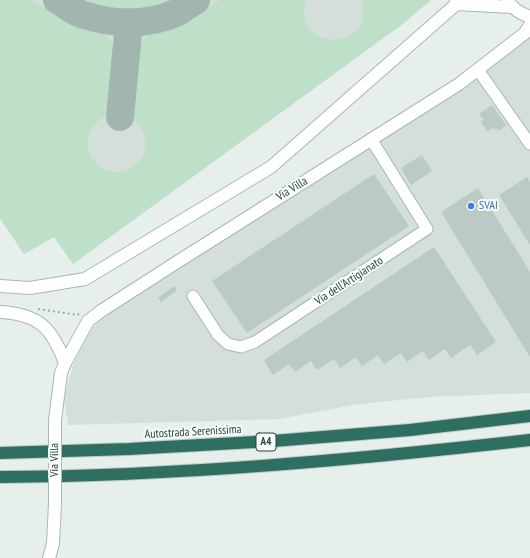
<!DOCTYPE html>
<html>
<head>
<meta charset="utf-8">
<style>
	body { margin:0 }
	canvas { display:block; background:#e6efeb }
</style>
</head>
<body>
<canvas width="530" height="558"></canvas>
<script>
const context = document.querySelector('canvas').getContext('2d');
context.lineJoin = 'round';
function paint(path, color) { context.fillStyle = color; context.fill(path, 'evenodd'); }
function strokePath(path, color, width, dash) { context.strokeStyle = color; context.lineWidth = width; context.lineCap = dash ? 'butt' : 'round'; context.setLineDash(dash || []); context.stroke(path); }
function label(font, color, halo, rows, align = 'center') {
  context.font = font + ' "PT Sans Narrow",sans-serif'; context.lineWidth = 4; context.setLineDash([]); context.textBaseline = 'middle'; context.strokeStyle = halo; context.fillStyle = color; for (const [text, x, y, turn = 0] of rows) {
    context.save(); context.translate(x, y); context.rotate((+turn || 0) * Math.PI / 180); context.textAlign = isNaN(turn) ? turn : align; if (halo) context.strokeText(text, 0, 0); context.fillText(text, 0, 0); context.restore();
  }
}
const built = new Path2D(`
	M0 0H431L404 23 73 264 54 237 24 254 0 218Z
	M530 36V393L428 397 352 405 280 419 68 425 64 397 74 362 93 327 124 300 463 88Z`);
const green = new Path2D(`
	M0 0H31L85 30 106 35 111 41 114 54 108 115C96 121 87 130 88 144 88 151 91 158 96 163 123 191 169 149 132 118L137 48 142 41 149 34 173 26 196 15 220 0H306C290 54 378 51 361 0H431L404 23 73 264 54 237 24 254 0 218Z
	M77 0H174C144 12 106 16 77 0Z`);
const taxiway = new Path2D(`
	M57 0C65 4 73 11 81 14 112 25 148 26 178 12 184 8 190 4 196 0
	M120 117 129 23`);
const building = new Path2D(`
	M492 105 506 125 499 131 496 128 494 130 492 128 488 132 481 122 484 120 479 114Z
	M422 155 432 171 411 185 401 168Z
	M374 174 409 226 247 333 212 281Z
	M527 177 530 182V245L499 195Z
	M478 188 530 272V357L441 212Z
	M434 247 496 342 477 355 470 345 451 358 445 349 429 360 423 351 407 362 401 353 384 364 378 355 362 366 356 357 340 368 334 359 317 370 311 361 295 372 289 364 273 375 264 360Z
	M174 286 177 290 161 302 158 298Z`);
const path = new Path2D(`
	M38 309 77 315 79 314`);
const minor = new Path2D(`
	M478 70 530 144
	M193 296 218 335 228 344 241 347 255 342 427 229 371 139`);
const tertiary = new Path2D(`
	M508 1C514 10 520 13 530 17
	M455 4 513 7
	M0 286 30 288 85 279 271 167 461 0
	M0 312C39 314 52 328 65 363
	M55 420 61 373 65 363 88 321 101 311 174 264 459 84 525 33 530 25
	M49 558 53 544 55 503`);
const motorway = new Path2D(`
	M0 453 129 449 273 441 410 430 530 416
	M0 477C177 476 354 460 530 440`);
const tertiaryBridge = new Path2D(`
	M55 420V503`);
const markers = [
	[471,206,4,"#3f7fe0"]
];
const shields = [
	[266,442,20]
];
const shieldNames = [
	["A4",266,442]
];
const streetNames = [
	["Via Villa",292,189,-32],
	["Via dell'Artigianato",349,281,-33],
	["Autostrada Serenissima",193,432,-3],
	["Via Villa",55,460,-90]
];
const shopNames = [
	["SVAI",479,206]
];
paint(built, '#d4dfda');
paint(green, '#bfe0c8');
strokePath(taxiway, '#a2b6b0', 28);
paint(building, '#bbcac4');
strokePath(minor, '#a8b8b2', 13);
strokePath(tertiary, '#a8b8b2', 14);
strokePath(motorway, '#c2cac8', 14);
strokePath(path, '#86b3a5', 2, [2, 3]);
strokePath(minor, '#fff', 11);
strokePath(tertiary, '#fff', 12);
strokePath(motorway, '#2f6f62', 12);
strokePath(tertiaryBridge, '#a8b8b2', 14, []);
strokePath(tertiaryBridge, '#fff', 12);
for (const [x, y, r, color] of markers) { const dot = new Path2D(); dot.arc(x, y, r, 0, 2 * Math.PI); context.fillStyle = color; context.fill(dot); strokePath(dot, '#f7fbf9', 1.5); }
for (const [x, y, w] of shields) { const box = new Path2D(); box.roundRect(x - w / 2, y - 9, w, 18, 3); context.fillStyle = '#f7fbf9'; context.fill(box); strokePath(box, '#24423a', 1); }
label('bold 11px', '#24423a', null, shieldNames);
label('12px', '#24423a', '#f7fbf9', streetNames);
label('12px', '#366cbe', '#f7fbf9', shopNames, 'left');
</script>
</body>
</html>
